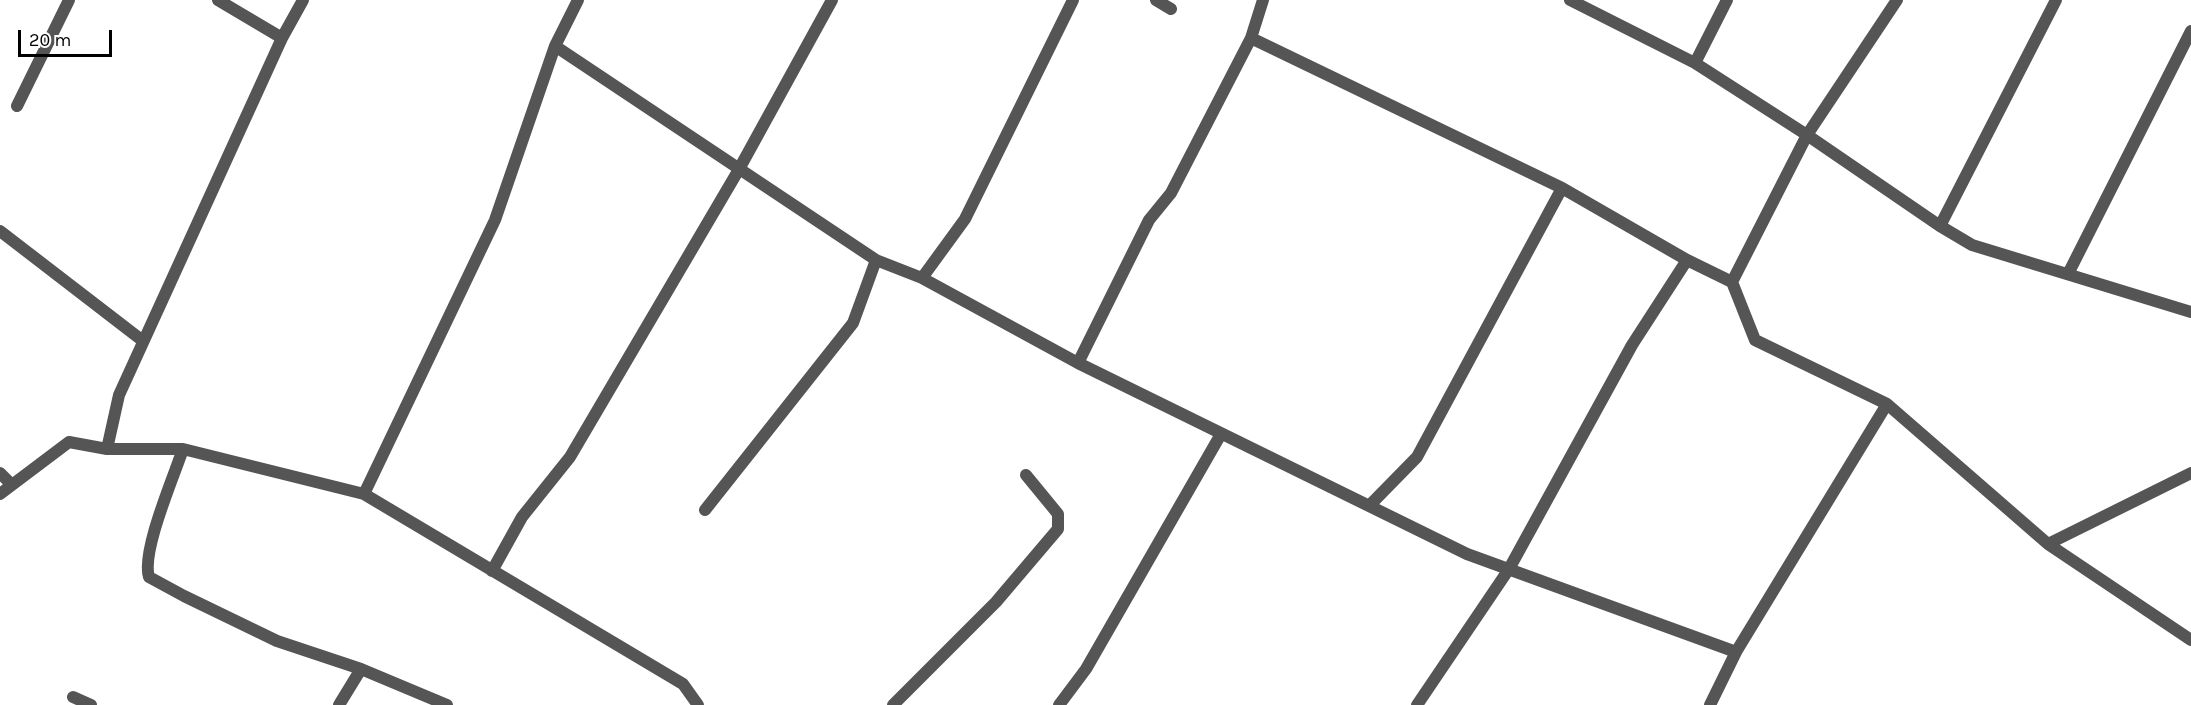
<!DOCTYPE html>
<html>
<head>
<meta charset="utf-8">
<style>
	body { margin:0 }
	#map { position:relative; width:2191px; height:705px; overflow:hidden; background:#fff; font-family:Karla,sans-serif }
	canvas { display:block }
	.scale { position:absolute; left:18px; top:30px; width:94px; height:27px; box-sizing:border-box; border:3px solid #000; border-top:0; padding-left:8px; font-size:18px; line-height:21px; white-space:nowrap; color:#000; -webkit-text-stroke:4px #fff; paint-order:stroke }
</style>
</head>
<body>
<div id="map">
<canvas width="2191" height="705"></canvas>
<div class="scale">20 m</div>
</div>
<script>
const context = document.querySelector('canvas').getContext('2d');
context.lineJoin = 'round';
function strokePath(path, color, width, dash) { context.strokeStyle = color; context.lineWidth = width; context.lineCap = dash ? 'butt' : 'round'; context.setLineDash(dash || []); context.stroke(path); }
const street = new Path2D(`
	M218 0 282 38
	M1156 0 1171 9
	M1570 0 1695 63 1807 135 1940 226 1972 245 2191 312
	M1251 38 1562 188 1687 260 1732 282 1755 340 1887 404
	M555 46 578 0
	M1695 63 1727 0
	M17 106 69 0
	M1940 226 2056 0
	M0 231 143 341
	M2068 274 2191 31
	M922 278 965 219 1073 0
	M1732 282 1807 135 1897 0
	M1078 363 1149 220 1171 193 1251 38 1263 0
	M107 449 119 395 282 38 303 0
	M183 449C174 476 141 552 149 577L184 596 277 641 361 669 447 705
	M0 473 12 485
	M0 494 69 442 107 449H183L364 494 495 220 555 46 876 260 922 278 1078 363 1467 554 1736 652 1887 404 2048 544 2191 473
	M364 494 683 684 698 705
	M1369 506 1417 457 1562 188
	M705 510 853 323 876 260
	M2048 544 2191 640
	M492 571 522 517 570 457 738 171 832 0
	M73 697 91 705
	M339 705 361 669
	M893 705 996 602 1058 529V514L1026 475
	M1059 705 1086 669 1221 434
	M1417 705 1509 569 1632 345 1687 260
	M1710 705 1736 652`);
strokePath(street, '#555', 12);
</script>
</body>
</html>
